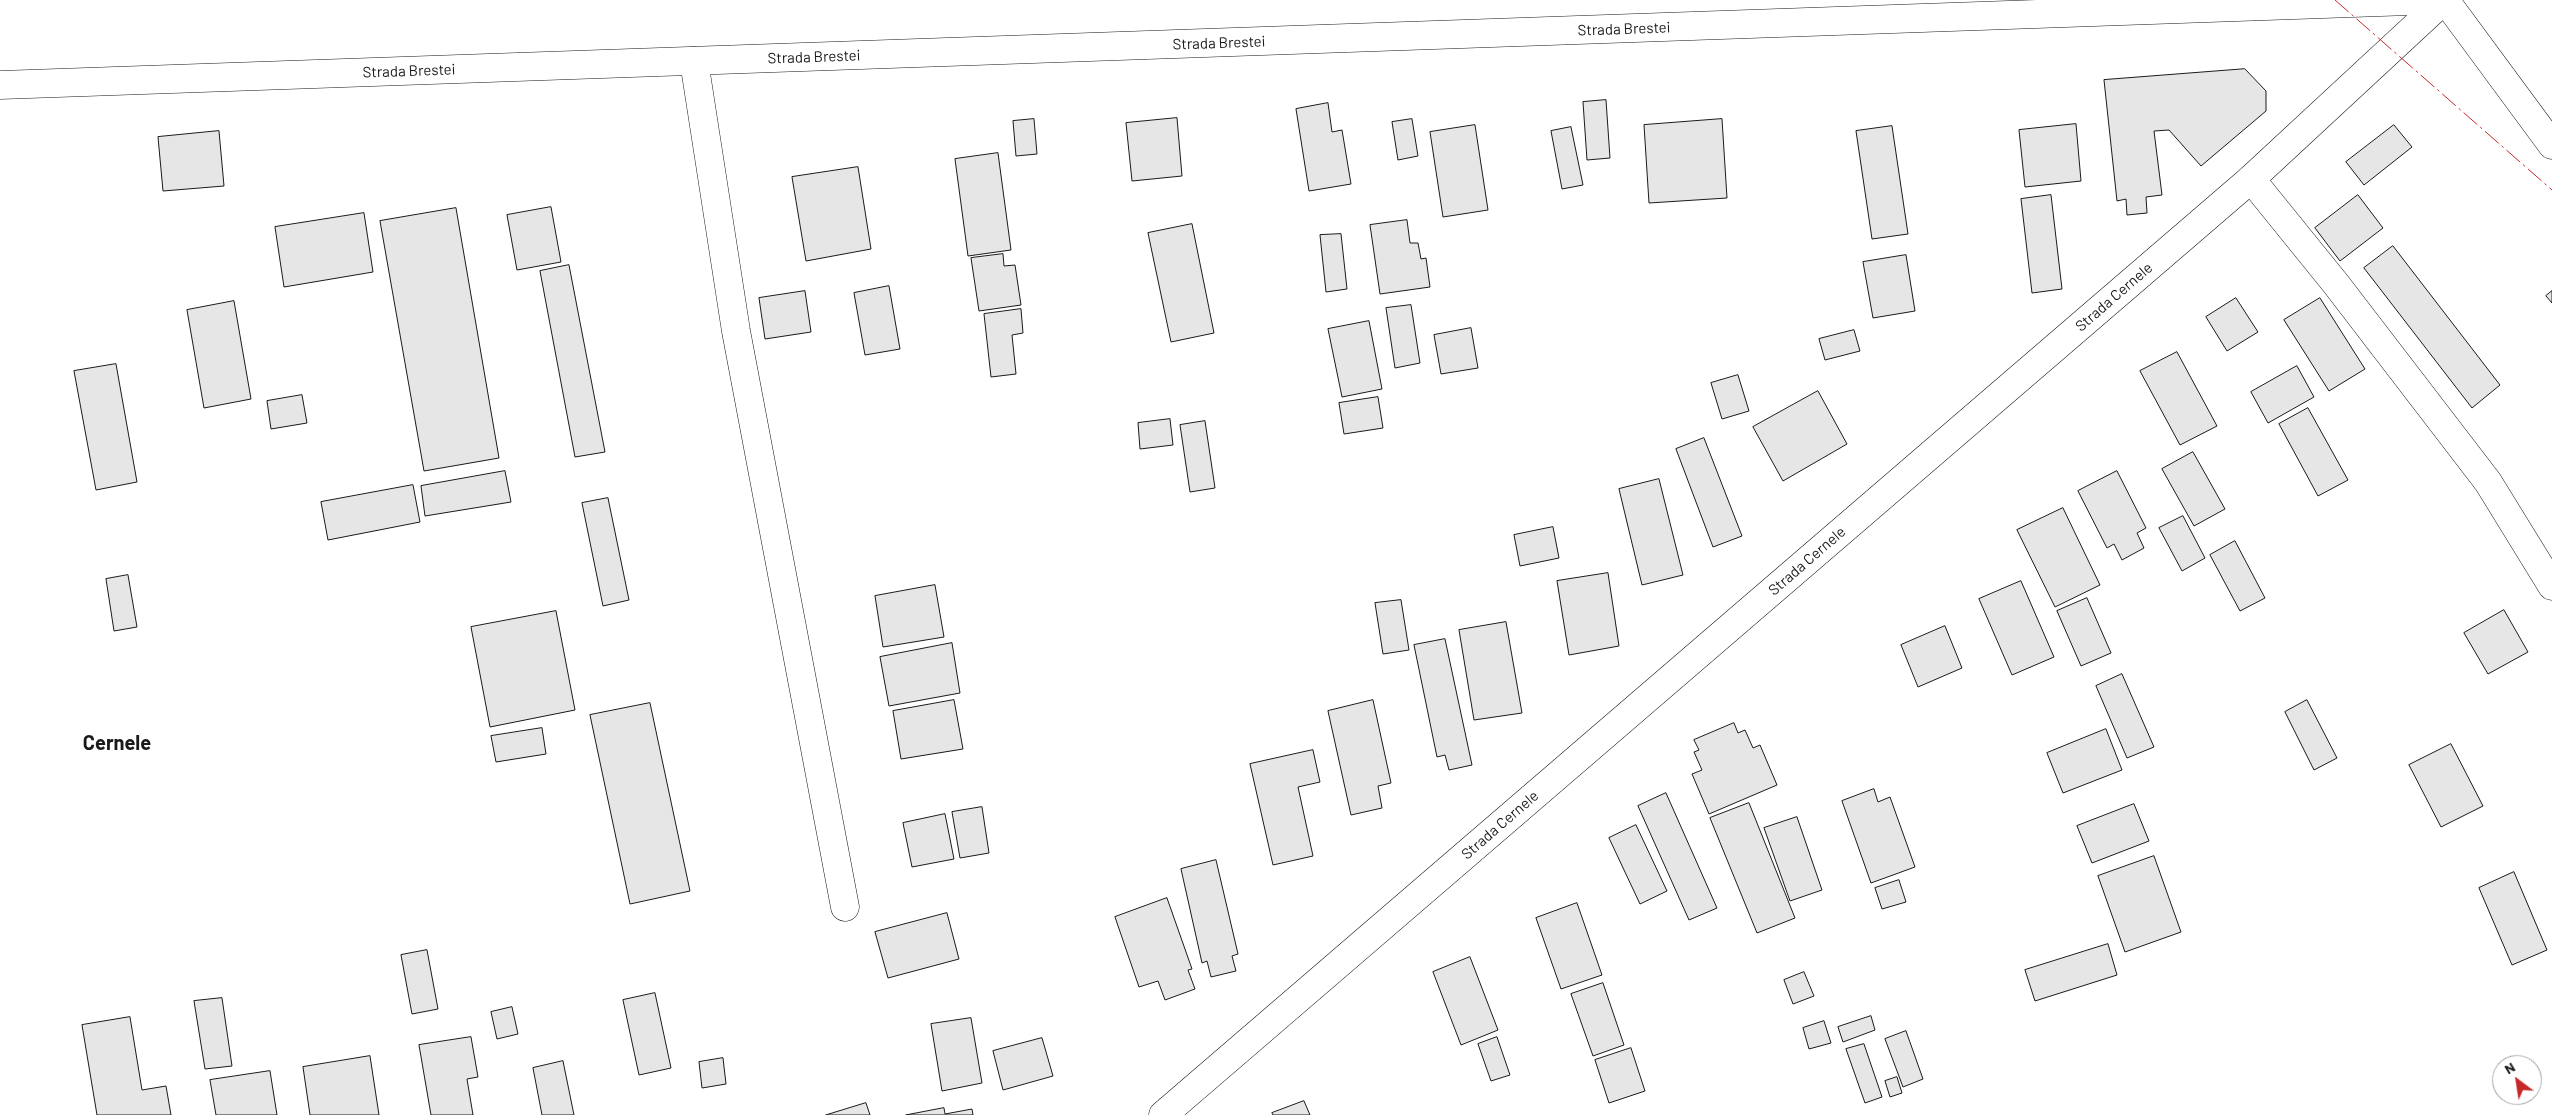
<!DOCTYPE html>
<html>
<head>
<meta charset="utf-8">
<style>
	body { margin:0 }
	#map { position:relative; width:2552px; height:1115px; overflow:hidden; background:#fff; font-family:Barlow,sans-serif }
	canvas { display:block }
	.north { position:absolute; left:2492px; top:1055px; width:50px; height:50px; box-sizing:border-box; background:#fff; border:1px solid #a3a3a3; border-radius:50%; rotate:329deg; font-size:14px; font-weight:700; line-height:20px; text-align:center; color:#1a1a1a }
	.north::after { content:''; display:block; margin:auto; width:18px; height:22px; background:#c62828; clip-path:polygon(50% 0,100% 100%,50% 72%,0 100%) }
</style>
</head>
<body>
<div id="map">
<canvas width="2552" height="1115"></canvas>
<div class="north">N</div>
</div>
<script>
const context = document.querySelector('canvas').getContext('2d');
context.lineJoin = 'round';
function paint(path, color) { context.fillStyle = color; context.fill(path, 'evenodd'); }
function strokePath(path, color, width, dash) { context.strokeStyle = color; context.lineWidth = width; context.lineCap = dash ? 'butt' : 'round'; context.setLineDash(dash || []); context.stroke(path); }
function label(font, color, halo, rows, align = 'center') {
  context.font = font + ' Barlow,sans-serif'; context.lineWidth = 4; context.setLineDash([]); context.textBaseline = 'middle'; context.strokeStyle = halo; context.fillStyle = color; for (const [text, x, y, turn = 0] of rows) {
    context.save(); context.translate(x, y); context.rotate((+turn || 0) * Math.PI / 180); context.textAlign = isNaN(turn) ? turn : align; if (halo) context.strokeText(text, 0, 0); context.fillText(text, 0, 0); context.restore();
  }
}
const building = new Path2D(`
	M2245 69 2266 91V111L2201 166 2169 130 2154 131 2162 195 2146 197 2147 213 2127 215 2126 199 2117 201 2104 80Z
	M1606 100 1610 158 1587 160 1583 102Z
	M1328 103 1332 132 1342 130 1351 184 1309 191 1296 109Z
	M1177 118 1182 176 1132 181 1126 123Z
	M1034 119 1037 154 1016 156 1013 121Z
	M1412 119 1418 156 1398 160 1392 122Z
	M1722 119 1727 198 1649 203 1644 125Z
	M2076 124 2081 181 2025 187 2019 130Z
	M1475 125 1488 210 1443 217 1430 132Z
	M2394 125 2412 147 2364 185 2346 162Z
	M1892 126 1908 234 1872 239 1856 131Z
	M1571 127 1583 185 1562 189 1551 131Z
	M219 131 224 186 163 191 158 137Z
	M998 153 1011 250 968 256 955 159Z
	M858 167 871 249 806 261 792 177Z
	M2051 195 2062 289 2032 293 2021 199Z
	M2358 195 2383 228 2340 261 2315 228Z
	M551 207 561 262 517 270 507 215Z
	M456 208 499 458 424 471 380 221Z
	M364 213 373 272 284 287 275 227Z
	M1407 220 1410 243H1418L1421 259 1426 258 1430 287 1380 294 1370 225Z
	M1192 224 1214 333 1171 342 1148 233Z
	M1341 234 1347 289 1326 292 1320 235Z
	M2393 246 2500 385 2472 408 2364 268Z
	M1003 254 1004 266 1015 265 1021 305 979 311 971 258Z
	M1906 255 1915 311 1873 318 1863 262Z
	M569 265 605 452 575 457 540 271Z
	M889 286 900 349 865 355 854 293Z
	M805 291 811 332 765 339 759 298Z
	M2552 291V303L2546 296Z
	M2236 298 2258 332 2227 351 2206 317Z
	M2320 298 2365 369 2329 391 2284 320Z
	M234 301 251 399 204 408 187 310Z
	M1411 305 1420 363 1395 368 1386 308Z
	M1021 309 1023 333 1012 335 1016 374 991 377 984 314Z
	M1369 321 1382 389 1342 397 1328 329Z
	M1471 328 1478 368 1441 374 1434 335Z
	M1854 330 1860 351 1825 360 1819 339Z
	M2177 352 2217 426 2180 445 2140 371Z
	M116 364 137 482 96 490 74 371Z
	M2297 366 2314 397 2268 423 2251 392Z
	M1738 375 1749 411 1722 419 1711 383Z
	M1818 391 1847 444 1783 481 1753 427Z
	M302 395 307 423 271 429 267 401Z
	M1378 397 1383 428 1344 434 1339 403Z
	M2308 408 2348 480 2318 496 2279 424Z
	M1170 419 1173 445 1140 449 1138 423Z
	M1205 421 1215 488 1190 492 1180 425Z
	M1704 438 1742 536 1713 547 1676 449Z
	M2193 452 2225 509 2194 526 2162 469Z
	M505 471 511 502 425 516 421 486Z
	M2117 471 2146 528 2137 533 2144 548 2122 560 2114 544 2107 548 2078 491Z
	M1659 479 1683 575 1642 585 1619 489Z
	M413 485 420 522 328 540 321 502Z
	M608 498 629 600 603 606 582 503Z
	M2063 508 2100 585 2055 607 2017 530Z
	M2183 516 2205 558 2182 571 2159 528Z
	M1553 527 1559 558 1520 566 1514 535Z
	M2235 541 2265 598 2240 611 2210 555Z
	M1608 573 1619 646 1569 655 1557 581Z
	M128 575 137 627 114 631 106 579Z
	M2021 581 2054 657 2012 675 1979 599Z
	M935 585 944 637 883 647 875 596Z
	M2087 598 2111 653 2081 666 2057 611Z
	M1401 600 1409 650 1383 654 1375 603Z
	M2504 610 2528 652 2488 674 2464 633Z
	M556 611 575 710 490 727 471 627Z
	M1506 622 1522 713 1474 720 1459 630Z
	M1945 626 1962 668 1918 687 1901 645Z
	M1445 639 1472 765 1449 770 1445 755 1437 757 1414 645Z
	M952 643 960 693 889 706 880 657Z
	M2122 674 2154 747 2127 758 2096 686Z
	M954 700 963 749 901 759 893 711Z
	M1373 700 1391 783 1378 786 1382 808 1351 815 1328 711Z
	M2307 700 2337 758 2314 770 2285 712Z
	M650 703 690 891 630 904 590 715Z
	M1734 723 1738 733 1745 730 1753 748 1760 745 1777 785 1709 814 1692 774 1702 770 1694 752 1699 750 1694 740Z
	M542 728 546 754 496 762 491 736Z
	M2106 729 2122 770 2063 793 2047 753Z
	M2451 744 2483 806 2441 827 2409 765Z
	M1313 750 1320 782 1298 787 1313 856 1273 865 1250 764Z
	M1874 789 1878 802 1890 797 1915 867 1871 883 1842 801Z
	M1666 793 1717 908 1689 920 1638 806Z
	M1749 803 1795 918 1757 933 1710 818Z
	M2134 804 2149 841 2092 863 2077 826Z
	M982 807 989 853 960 858 952 812Z
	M945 814 954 859 912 867 903 823Z
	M1797 817 1822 890 1790 901 1764 828Z
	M1636 825 1667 891 1640 904 1609 838Z
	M2154 856 2181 932 2125 952 2098 876Z
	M1216 860 1238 954 1232 956 1236 971 1211 977 1207 961 1202 963 1181 869Z
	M2514 872 2547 950 2512 965 2479 888Z
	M1899 880 1906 902 1882 909 1875 888Z
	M1167 898 1192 969 1188 970 1195 989 1165 1000 1158 981 1139 987 1115 917Z
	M1577 903 1602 975 1561 989 1536 918Z
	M947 913 959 959 888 978 875 932Z
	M2108 944 2117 975 2035 1001 2025 970Z
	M427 950 438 1009 412 1014 401 955Z
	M1470 957 1498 1030 1461 1045 1433 972Z
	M1804 972 1814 996 1793 1004 1784 980Z
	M1603 983 1624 1045 1593 1056 1571 994Z
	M655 993 671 1068 639 1075 623 1000Z
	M222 998 232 1066 205 1069 194 1001Z
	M512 1007 518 1034 497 1039 491 1012Z
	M1871 1016 1875 1030 1843 1042 1838 1027Z
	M130 1017 142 1090 166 1086 171 1115H97L82 1025Z
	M971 1018 982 1083 942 1091 931 1024Z
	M1824 1021 1831 1043 1809 1049 1803 1028Z
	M1906 1031 1923 1079 1903 1087 1885 1039Z
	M471 1037 478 1077 467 1079 473 1115H431L419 1045Z
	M1497 1037 1510 1075 1491 1081 1478 1044Z
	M1042 1038 1053 1076 1003 1090 993 1051Z
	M1864 1044 1882 1097 1865 1103 1846 1049Z
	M1631 1048 1645 1091 1609 1103 1595 1060Z
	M370 1056 379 1115H310L303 1067Z
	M723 1058 726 1084 702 1088 699 1062Z
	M563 1061 574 1115H542L533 1068Z
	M270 1071 277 1115H216L210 1080Z
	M1897 1077 1902 1093 1890 1097 1885 1081Z
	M1304 1101 1310 1115H1273L1272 1113Z
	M866 1103 870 1115H826Z
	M944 1108 945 1114 972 1109 973 1115H906Z`);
const minor = new Path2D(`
	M2445 0 2552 145
	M694 61 736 331 845 907
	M2251 179 2336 284 2488 482 2552 586`);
const tertiary = new Path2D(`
	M1163 1115 2251 179 2444 0`);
const secondary = new Path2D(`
	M0 85 2438 0`);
const power = new Path2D(`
	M2335 0 2552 190`);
const streetNames = [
	["Strada Brestei",1624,29,-2],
	["Strada Brestei",1219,43,-2],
	["Strada Brestei",814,57,-2],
	["Strada Brestei",409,71,-2],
	["Strada Cernele",2114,297,-41],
	["Strada Cernele",1807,561,-41],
	["Strada Cernele",1500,825,-41]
];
const districtNames = [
	["Cernele",117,743]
];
paint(building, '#e6e6e6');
strokePath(building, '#1a1a1a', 1);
strokePath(minor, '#1a1a1a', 29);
strokePath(tertiary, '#1a1a1a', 29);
strokePath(secondary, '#1a1a1a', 29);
strokePath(minor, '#fff', 28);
strokePath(tertiary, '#fff', 28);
strokePath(secondary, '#fff', 28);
strokePath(power, '#c62828', 1, [18, 4, 2.5, 4]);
label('15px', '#1a1a1a', '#fff', streetNames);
label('bold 20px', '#1a1a1a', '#fff', districtNames);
</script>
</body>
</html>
